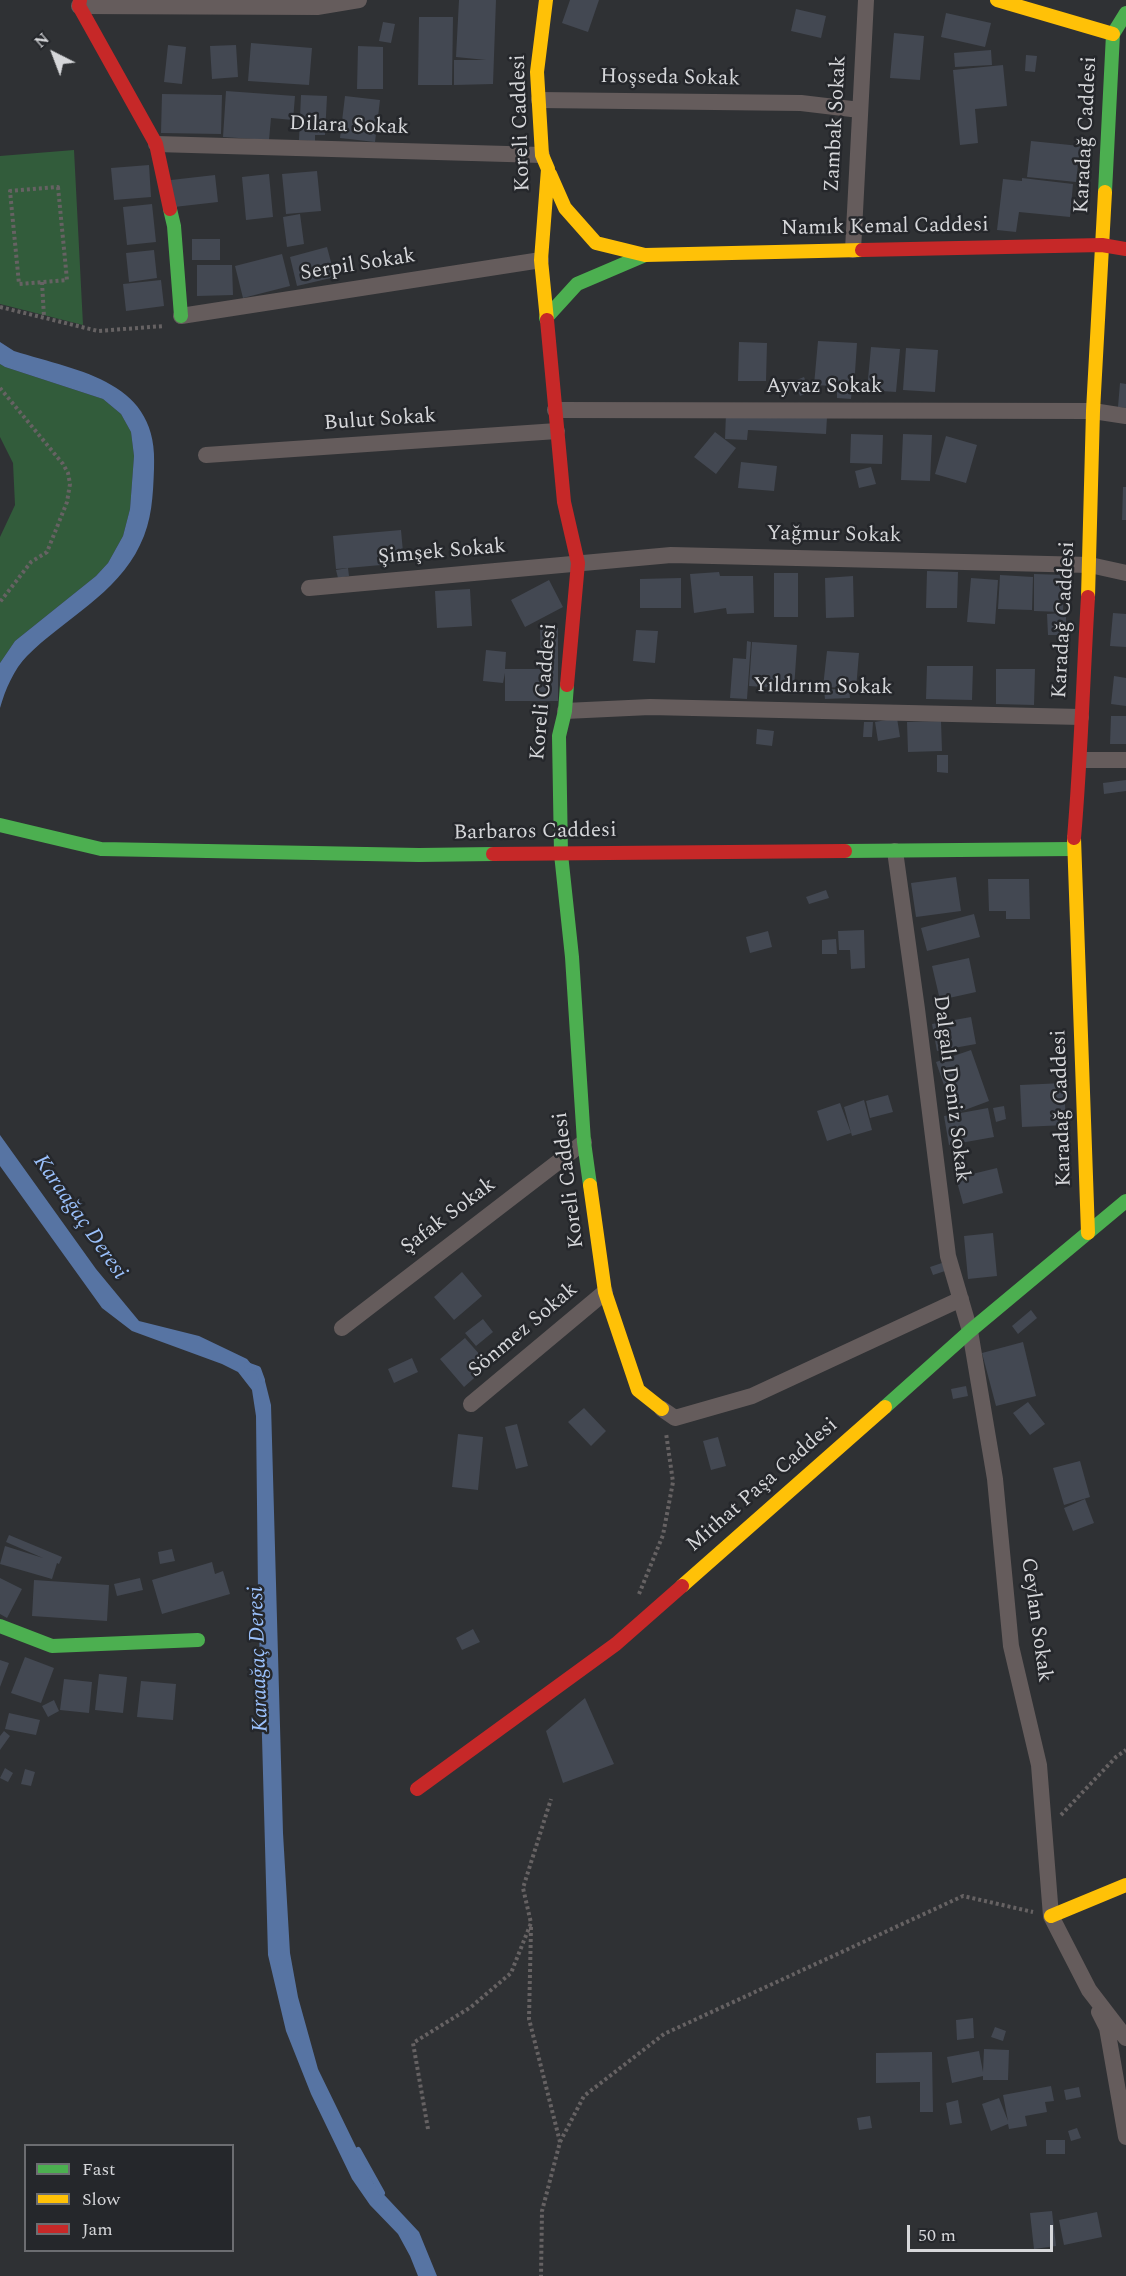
<!DOCTYPE html>
<html>
<head>
<meta charset="utf-8">
<style>
	body { margin:0 }
	#map { position:relative; width:1126px; height:2276px; overflow:hidden; background:#2f3134; font-family:Spectral,serif }
	canvas { display:block }
	.legend { position:absolute; left:24px; top:2144px; width:210px; height:108px; box-sizing:border-box; background:#25272b; border:2px solid #6c6d71; margin:0; padding:8px 10px; list-style:none; font-size:18px; color:#d6d7da }
	.legend li { display:flex; align-items:center; gap:12px; height:30px }
	.legend b { width:30px; border:2px solid #6c6d71 }
	.north { position:absolute; left:24px; top:24px; width:60px; height:60px; -webkit-text-stroke:4px #25272b; paint-order:stroke; rotate:318deg; font-size:16px; font-weight:700; line-height:24px; text-align:center; color:#d6d7da }
	.north::after { content:''; display:block; margin:auto; width:21px; height:27px; background:#d6d7da; clip-path:polygon(50% 0,100% 100%,50% 72%,0 100%) }
	.scale { position:absolute; left:907px; top:2225px; width:146px; height:27px; box-sizing:border-box; border:3px solid #d6d7da; border-top:0; padding-left:8px; font-size:18px; line-height:21px; white-space:nowrap; color:#d6d7da; -webkit-text-stroke:4px #25272b; paint-order:stroke }
</style>
</head>
<body>
<div id="map">
<canvas width="1126" height="2276"></canvas>
<ul class="legend">
<li><b style="height:8px;background:#4caf50"></b>Fast</li>
<li><b style="height:8px;background:#ffc107"></b>Slow</li>
<li><b style="height:8px;background:#c62828"></b>Jam</li>
</ul>
<div class="north">N</div>
<div class="scale">50 m</div>
</div>
<script>
const context = document.querySelector('canvas').getContext('2d');
context.lineJoin = 'round';
function paint(path, color) { context.fillStyle = color; context.fill(path, 'evenodd'); }
function strokePath(path, color, width, dash) { context.strokeStyle = color; context.lineWidth = width; context.lineCap = dash ? 'butt' : 'round'; context.setLineDash(dash || []); context.stroke(path); }
function label(font, color, halo, rows, align = 'center') {
  context.font = font + ' Spectral,serif'; context.lineWidth = 5; context.setLineDash([]); context.textBaseline = 'middle'; context.strokeStyle = halo; context.fillStyle = color; for (const [text, x, y, turn = 0] of rows) {
    context.save(); context.translate(x, y); context.rotate((+turn || 0) * Math.PI / 180); context.textAlign = isNaN(turn) ? turn : align; if (halo) context.strokeText(text, 0, 0); context.fillText(text, 0, 0); context.restore();
  }
}
const green = new Path2D(`
	M74 150 83 325 0 304V156Z
	M0 364 5 367 103 399 121 414 131 432 134 456 130 509 123 536 108 563 96 576 15 641 0 663V537L15 505 13 463 0 437Z`);
const water = new Path2D(`
	M0 342 14 351C81 372 160 381 154 469 153 496 152 521 140 545 117 594 64 619 27 656 14 669 5 690 0 708V663L15 641 96 576 108 563 123 536 130 509 134 456 131 432 121 414 103 399 5 367 0 364Z
	M0 1135 96 1269 139 1321 199 1336 247 1359 265 1381 271 1405 283 1833 290 1953 298 1997 318 2069 374 2184 419 2232 437 2276H418L410 2256 398 2234 370 2205 352 2179 311 2094 286 2031 268 1955 258 1592 256 1416 252 1390 238 1372 222 1364 132 1331 102 1308 0 1166Z`);
const stream = new Path2D(`
	M247 1365 258 1369 262 1380
	M358 2150 382 2193`);
const building = new Path2D(`
	M459 0H496L493 84 454 85V60H486L456 57Z
	M570 0H599L588 32 562 23Z
	M796 9 826 16 821 38 791 31Z
	M946 13 991 23 985 47 941 37Z
	M419 17H453L452 85H418Z
	M383 22 395 24 391 43 379 41Z
	M894 33 924 36 920 80 890 78Z
	M251 43 312 48 309 85 248 81Z
	M168 45 186 47 182 84 164 82Z
	M236 45 238 77 212 79 210 46Z
	M358 46 383 47V89H357Z
	M991 50 992 65 955 67 954 53Z
	M1026 55 1037 56 1035 72 1025 71Z
	M1003 65 1007 106 975 109 978 143 960 145 953 70Z
	M226 91 295 96 293 120 271 118 269 140 223 137Z
	M162 94 222 95 221 134 161 133Z
	M301 95 327 96 325 135H315V141L299 140Z
	M345 96 380 100 375 142 340 138Z
	M1031 141 1080 146 1076 182 1027 177Z
	M149 165 151 197 114 200 111 168Z
	M317 171 321 211 286 214 282 174Z
	M269 174 273 217 246 220 242 177Z
	M215 175 218 202 174 207 171 180Z
	M1022 178 1073 184 1070 217 1019 212 1016 232 997 230 1003 179 1022 181Z
	M152 204 156 242 127 245 123 207Z
	M300 214 304 244 287 247 283 217Z
	M192 239H220V260H192Z
	M327 247 335 277 297 286 290 257Z
	M154 250 157 278 129 282 126 253Z
	M282 254 290 286 243 298 235 266Z
	M197 265H232L233 295 197 296Z
	M161 280 164 306 126 311 123 284Z
	M818 341 857 343 854 387 814 385Z
	M739 342 767 343 766 381H738Z
	M871 347 900 349 896 392 867 390Z
	M906 348 938 350 935 392 903 390Z
	M804 377 810 392 800 396 794 381Z
	M773 379 787 383 784 393 769 389Z
	M1120 383 1126 384V408L1118 407Z
	M837 388 852 389 851 399 837 398Z
	M726 413 827 417 826 434 748 430 747 440 725 439Z
	M715 432 736 448 716 474 694 457Z
	M851 434 883 435 882 464 850 463Z
	M903 434 932 435 930 481 901 480Z
	M946 436 977 445 966 483 935 474Z
	M741 462 777 466 774 491 738 488Z
	M871 467 876 484 859 488 855 471Z
	M1123 487H1126V520H1122Z
	M401 530 404 563 336 569 333 536Z
	M348 568 349 576 338 578 336 570Z
	M927 571 958 572 957 608H926Z
	M719 572 720 576H753L754 613 727 614 726 608 694 613 690 574Z
	M774 573H798V617H774Z
	M1034 574 1064 575 1063 612 1034 611Z
	M1000 575 1033 577 1032 610 998 609Z
	M853 576 854 617 826 618 825 578Z
	M681 578V608H640V579Z
	M971 578 998 580 995 624 967 622Z
	M549 580 563 607 525 627 511 600Z
	M470 589 472 626 437 628 435 591Z
	M1066 613V635H1048L1047 614Z
	M1113 613 1126 614V647L1110 646Z
	M540 628H558V701H505V673L503 683 483 681 486 650 506 652 505 669H541Z
	M636 630 658 631 655 663 633 661Z
	M747 641 751 642 747 699 730 698 733 658 746 659Z
	M752 642 797 645 794 689 749 686Z
	M827 651 859 653 856 689H849L850 698 825 699 824 690 848 688 823 687Z
	M927 666H973L972 700 926 699Z
	M996 669H1035L1034 705 996 704Z
	M1114 676 1126 678V706L1111 704Z
	M1111 716H1126V744H1110Z
	M897 718 900 737 878 741 875 722Z
	M941 721 942 751 908 752 907 722Z
	M864 722H873L872 737H863Z
	M757 729 774 731 772 746 756 744Z
	M937 755H948V773L937 772Z
	M1126 780V791L1104 794 1103 783Z
	M956 877 961 911 916 917 911 883Z
	M988 879H1029L1030 919H1006V911H989Z
	M826 890 829 898 809 904 806 897Z
	M974 914 980 937 927 951 921 928Z
	M864 930 865 968 851 969 850 950H839L838 931Z
	M768 931 772 947 750 953 746 937Z
	M836 939 837 954H822V940Z
	M969 958 976 992 940 1000 932 966Z
	M971 1017 976 1044 937 1051 932 1024Z
	M971 1050 989 1101 954 1114 936 1062Z
	M1064 1083 1066 1125 1022 1127 1020 1085Z
	M888 1095 893 1112 870 1118 866 1101Z
	M864 1100 872 1130 852 1136 844 1107Z
	M840 1103 851 1133 827 1141 817 1111Z
	M1004 1106 1006 1119 996 1122 993 1108Z
	M988 1108 994 1137 949 1145 944 1116Z
	M997 1168 1003 1193 963 1204 956 1178Z
	M993 1233 997 1276 968 1279 964 1236Z
	M942 1263 945 1271 933 1275 930 1267Z
	M462 1272 482 1296 454 1320 434 1297Z
	M1031 1310 1037 1318 1018 1334 1012 1326Z
	M483 1319 493 1332 476 1346 465 1333Z
	M465 1338 489 1365 464 1387 440 1359Z
	M1023 1342 1036 1396 996 1406 982 1353Z
	M412 1358 418 1372 394 1383 388 1369Z
	M966 1386 968 1396 953 1399 951 1389Z
	M1028 1402 1045 1424 1030 1435 1013 1413Z
	M584 1408 606 1431 591 1446 568 1422Z
	M517 1424 528 1466 516 1469 505 1427Z
	M458 1434 483 1437 478 1490 452 1487Z
	M718 1437 726 1466 711 1470 703 1441Z
	M1080 1461 1090 1497 1064 1505 1053 1468Z
	M1085 1499 1094 1523 1073 1531 1064 1508Z
	M9 1535 62 1557 59 1564 57 1563 52 1579 0 1564 5 1546 43 1558 6 1542Z
	M172 1549 175 1561 160 1564 158 1552Z
	M212 1562 215 1574 223 1571 230 1594 162 1614 152 1580Z
	M0 1578 22 1589 7 1618 0 1614Z
	M140 1578 143 1590 117 1596 114 1584Z
	M34 1580 109 1585 107 1621 32 1616Z
	M473 1629 480 1642 462 1650 456 1638Z
	M25 1657 54 1668 41 1703 11 1693Z
	M0 1660 9 1663 0 1687Z
	M99 1674 127 1677 123 1713 95 1710Z
	M64 1679 92 1682 89 1713 60 1710Z
	M141 1681 176 1684 173 1720 137 1717Z
	M585 1698 614 1764 563 1783 546 1731Z
	M54 1700 59 1711 48 1717 42 1706Z
	M9 1713 40 1720 36 1735 5 1729Z
	M4 1731 10 1736 0 1750V1736Z
	M5 1768 13 1773 8 1782 0 1778Z
	M25 1769 35 1772 31 1786 21 1784Z
	M973 2018 974 2038 957 2040 956 2020Z
	M995 2027 1006 2031 1003 2041 991 2037Z
	M984 2049 1009 2050 1008 2080H983V2076L952 2083 947 2057 979 2051 983 2072Z
	M932 2052 933 2112H920V2082L876 2083V2053Z
	M1051 2086 1054 2101 1045 2102 1047 2112 1025 2116 1027 2126 1009 2129 1008 2124 991 2131 982 2104 999 2098 1008 2121 1003 2095Z
	M1079 2087 1081 2097 1066 2100 1064 2090Z
	M958 2100 962 2123 950 2125 946 2103Z
	M870 2116 872 2128 859 2130 857 2118Z
	M1077 2128 1081 2138 1071 2141 1068 2131Z
	M1046 2140H1065V2154H1046Z
	M1052 2211 1056 2246 1034 2249 1030 2213Z
	M1097 2212 1102 2237 1064 2245 1059 2220Z`);
const path = new Path2D(`
	M58 187 67 280 19 284 10 191Z
	M42 282 44 317
	M0 307 98 331 164 326
	M0 388 63 464 68 473 70 484 67 502 47 552 31 562 0 602
	M639 1594 663 1535 673 1482 666 1433
	M1061 1815 1116 1757 1126 1750
	M531 1927 529 2019 560 2142 542 2211 541 2276
	M428 2129 413 2043 471 2007 511 1973 531 1923 523 1888 551 1799
	M560 2142 584 2096 664 2034 963 1896 1033 1912`);
const street = new Path2D(`
	M79 6 317 7 359 0
	M539 100 801 103 860 110
	M156 144 542 155
	M853 250 866 0
	M181 316 541 260
	M555 410 1093 411 1126 416
	M206 455 557 431
	M309 588 671 555 1090 565 1126 573
	M565 711 650 707 1081 717
	M1081 760H1126
	M895 851 917 1009 948 1256 970 1331 995 1479 1011 1646 1039 1765 1051 1916 1089 1990 1126 2038
	M342 1328 584 1142
	M471 1404 605 1292
	M662 1409 675 1418 752 1396 961 1299
	M1099 2012 1107 2028 1126 2137`);
const fast = new Path2D(`
	M1105 192 1113 34 1126 13
	M170 209 174 226 181 316
	M546 318 577 284 645 255
	M567 685 565 711 559 736 561 854 572 957 584 1142 590 1185
	M0 825 101 849 419 855 493 854
	M845 851 1073 849
	M885 1407 970 1331 1126 1201
	M0 1626 52 1646 198 1640`);
const slow = new Path2D(`
	M546 0 537 72 542 155 548 169 541 260 547 320
	M997 0 1113 34
	M550 174 565 208 596 243 645 255 862 250
	M1088 597 1093 411 1105 192
	M1074 838 1088 1233
	M590 1185 605 1292 638 1390 662 1409
	M682 1586 885 1407
	M1051 1916 1126 1885`);
const jam = new Path2D(`
	M80 0 79 6 156 144 170 209
	M862 250 1102 245 1126 249
	M547 320 564 502 578 563 567 685
	M1074 838C1081 758 1083 677 1088 597
	M493 854 845 851
	M417 1789 616 1644 682 1586`);
const streetNames = [
	["Hoşseda Sokak",670,79,1],
	["Koreli Caddesi",522,123,-92],
	["Zambak Sokak",837,124,-87],
	["Dilara Sokak",349,127,2],
	["Karadağ Caddesi",1087,135,-87],
	["Namık Kemal Caddesi",885,228,-1],
	["Serpil Sokak",358,266,-9],
	["Ayvaz Sokak",824,388],
	["Bulut Sokak",380,421,-4],
	["Yağmur Sokak",834,536,1],
	["Şimşek Sokak",442,553,-5],
	["Karadağ Caddesi",1065,620,-87],
	["Yıldırım Sokak",823,688,1],
	["Koreli Caddesi",545,692,-85],
	["Barbaros Caddesi",535,833,-1],
	["Dalgalı Deniz Sokak",950,1089,83],
	["Karadağ Caddesi",1063,1108,-92],
	["Koreli Caddesi",570,1180,-97],
	["Şafak Sokak",449,1217,-37],
	["Sönmez Sokak",524,1331,-40],
	["Mithat Paşa Caddesi",763,1486,-41],
	["Ceylan Sokak",1035,1620,82]
];
const waterNames = [
	["Karaağaç Deresi",79,1218,55],
	["Karaağaç Deresi",260,1659,-92]
];
paint(green, '#325c3b');
paint(water, '#5774a3');
strokePath(stream, '#5774a3', 6);
paint(building, '#434852');
strokePath(path, '#666263', 4, [3, 3]);
strokePath(street, '#655c5c', 16);
strokePath(fast, '#4caf50', 14);
strokePath(slow, '#ffc107', 14);
strokePath(jam, '#c62828', 14);
label('21px', '#d6d7da', '#25272b', streetNames);
label('italic 22px', '#9bc1fc', '#25272b', waterNames);
</script>
</body>
</html>
